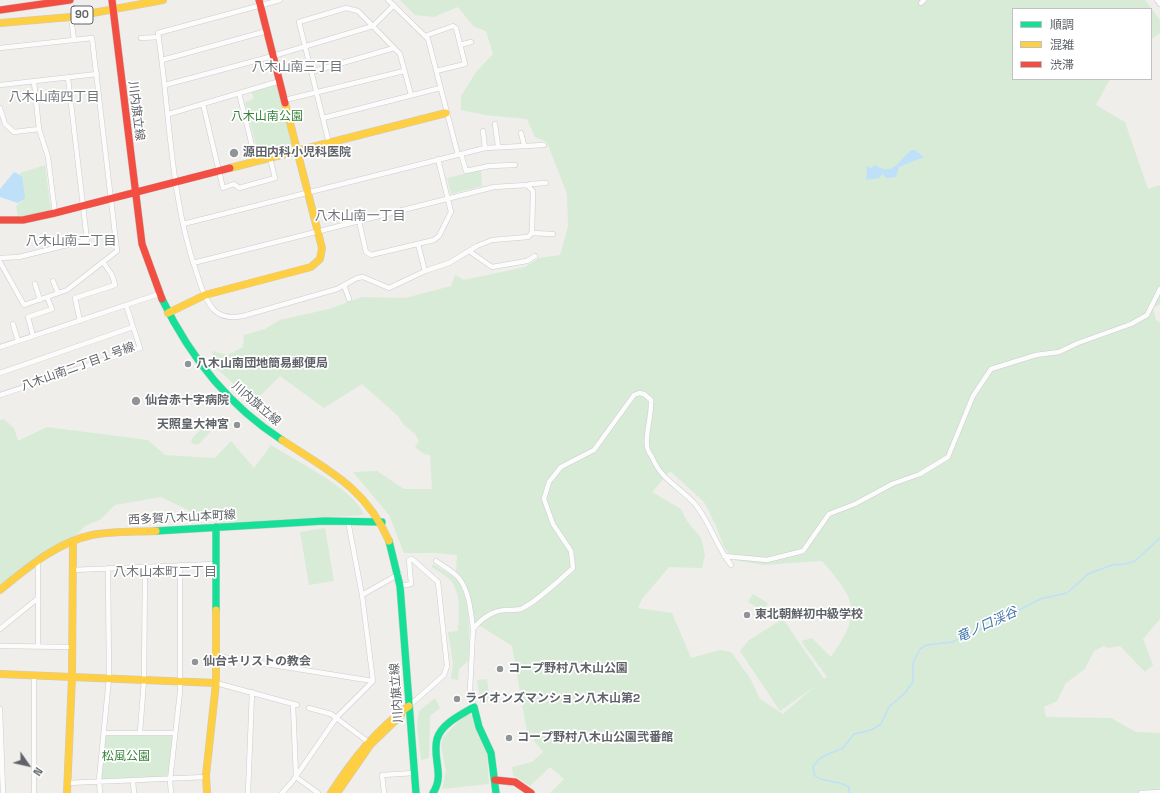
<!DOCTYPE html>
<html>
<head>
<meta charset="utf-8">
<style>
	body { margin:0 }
	#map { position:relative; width:1160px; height:793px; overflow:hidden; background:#efeeea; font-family:"Space Grotesk","Noto Sans JP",sans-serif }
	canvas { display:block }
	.legend { position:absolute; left:1012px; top:8px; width:140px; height:72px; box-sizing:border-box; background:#fff; border:1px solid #bfc1c3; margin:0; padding:5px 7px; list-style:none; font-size:12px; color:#5f6368 }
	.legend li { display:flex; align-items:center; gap:8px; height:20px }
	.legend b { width:20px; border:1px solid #bfc1c3 }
	.north { position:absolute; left:8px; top:745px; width:40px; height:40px; -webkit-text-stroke:3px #fff; paint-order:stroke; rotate:124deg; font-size:11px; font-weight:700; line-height:16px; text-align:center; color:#5f6368 }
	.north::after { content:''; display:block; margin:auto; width:14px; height:18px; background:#5f6368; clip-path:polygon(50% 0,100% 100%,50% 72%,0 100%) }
</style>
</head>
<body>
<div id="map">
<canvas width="1160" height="793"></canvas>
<ul class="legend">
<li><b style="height:5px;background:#16e098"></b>順調</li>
<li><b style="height:5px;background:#ffcf43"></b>混雑</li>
<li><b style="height:5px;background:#f24e42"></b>渋滞</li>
</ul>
<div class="north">N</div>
</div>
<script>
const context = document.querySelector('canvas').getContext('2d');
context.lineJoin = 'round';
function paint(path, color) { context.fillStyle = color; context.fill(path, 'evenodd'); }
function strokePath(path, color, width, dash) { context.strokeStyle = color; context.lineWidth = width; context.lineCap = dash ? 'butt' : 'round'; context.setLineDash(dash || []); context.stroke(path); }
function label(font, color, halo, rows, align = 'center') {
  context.font = font + ' "Space Grotesk","Noto Sans JP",sans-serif'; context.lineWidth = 3.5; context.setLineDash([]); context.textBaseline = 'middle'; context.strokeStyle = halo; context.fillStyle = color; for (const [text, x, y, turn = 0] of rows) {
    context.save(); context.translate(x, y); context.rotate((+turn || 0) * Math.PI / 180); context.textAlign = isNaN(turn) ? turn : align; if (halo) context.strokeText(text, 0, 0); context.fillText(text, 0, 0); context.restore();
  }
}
const green = new Path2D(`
	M400 0H1145L1160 20V33L1151 39V9H1013V79H1110L1096 105 1125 122 1148 189 1160 185V304L1153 308 1156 320 1160 323V619L1143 639 1153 665 1145 672 1120 646 1109 648 1104 646 1094 651 1085 669 1066 683 1057 701 1044 707 1046 717 1111 718 1136 732 1160 733V793H550L564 779 550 767 530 786 513 775 512 767 532 762 543 752 527 732 512 646 474 622C471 604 470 584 456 571L457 555 436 553H404L389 515 353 472 377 471 404 489H432L430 455 424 454 415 447 419 441 415 434 404 425 398 416 362 384 324 408 280 376 254 402 215 367 212 351 227 355 243 347 244 335 265 329 280 320 329 309 362 297 405 298 451 286 455 275 464 280 525 267 539 258 560 255 568 226 567 194 547 142 535 137 527 119 485 115 461 110V96L476 72 493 54 486 31 473 26 458 7 434 17 415 15ZM670 471 704 502 716 526 724 547 734 560 763 565 822 561C857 601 862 613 831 657L812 638 801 641 827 677 824 679 783 619 749 640 740 651 780 711 814 687 783 714 760 699 750 678 731 652 720 650 691 658 672 613 638 608 642 599 669 567 702 568 705 555 701 538 687 521 681 509 652 492Z
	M277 85 292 147 290 149 259 157 245 102 254 99 252 92Z
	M45 165 51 212 18 218 16 206 21 202 20 173Z
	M481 170 482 186 451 194 447 178Z
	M4 419 14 428 18 441 47 427 148 440 165 455 215 458 231 441 254 468 271 445C294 460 356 490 364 515L220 523 211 515 194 513 161 497 115 505 101 519 85 526 73 538 0 587V420Z
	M206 425 210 427V432L199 444 194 445 191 441 193 437Z
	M325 528 334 581 309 585 300 532Z
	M433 564C442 570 453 574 459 583 471 601 469 638 469 660L459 669 458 680 451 679 453 663 448 632 458 631C459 616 461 595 452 582 447 576 438 571 432 567Z
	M753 594 768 603 763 611 748 602Z
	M487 679 490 701 481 703 477 680Z
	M435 698 440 708 430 716 429 758 421 760 417 725 419 711Z
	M468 714 473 716 475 728 487 754 489 784 442 789 446 771 441 746 443 737 464 716Z
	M105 734H173L168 779 101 780Z`);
const water = new Path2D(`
	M912 150H915L924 157C916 160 908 163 899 167L896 177 886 178 882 174 879 178 866 180 867 166 871 168 875 165C878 166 881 169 884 169 896 172 902 156 912 150Z
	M14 172 22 176 25 198 18 203 0 197V189Z`);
const stream = new Path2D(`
	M849 793V787C839 780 825 783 815 776L813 767 819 759 826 755 843 748 854 734 871 730 881 724 889 707 904 694 913 682V663L920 649 927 645 952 642 999 621 1040 599 1067 593 1088 574 1112 565 1125 564 1135 561 1160 538`);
const street = new Path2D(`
	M388 0 428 39 458 155
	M1157 0 1160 4
	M921 3 924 0
	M71 17 74 40
	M425 36 453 26 456 28 465 64 436 71
	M141 38 159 37
	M460 45 471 42
	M0 48 92 38 117 251 67 290 24 305 0 262
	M162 60 267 31
	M311 72 394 48
	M34 82 39 129 48 157 55 213
	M0 85 97 74
	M165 85 273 56 373 26 394 5
	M239 93 256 162
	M285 100 404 71
	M203 104 223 188 234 184 239 188 275 178 270 158
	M0 108 5 124 14 132 39 129
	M169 114 280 81
	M323 118 440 88
	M495 124 498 146
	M483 131 485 148
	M521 133 524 145
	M329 143 299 22 346 8 358 11 400 54 411 95
	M461 154 466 171 489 166 515 165
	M528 186 530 184 546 183
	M359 221 366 252 371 255 434 240 439 236 451 212 438 159
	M183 224 485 148 544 145
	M531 233 553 234
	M418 244 425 271
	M469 251 492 267 527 261 535 256
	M0 258 19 257 87 240 68 78
	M193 263 494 187 527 185 533 191 532 233 528 237 492 240 477 246 449 263 425 271 389 288 363 277 357 278 337 289 243 316C233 318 222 318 214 310 205 300 201 286 197 274 170 198 170 113 158 33L280 0
	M53 281 58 293
	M35 284 40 300
	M344 285 349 299
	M80 321 75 298 115 285 112 275 103 262
	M13 324 18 341
	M33 336 28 317 52 309 47 297
	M0 347 159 294
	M0 373 133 327
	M0 395 140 348 126 305
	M724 556 767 560 803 551 829 514 855 504 892 484 920 474 948 457 973 396 991 369 1036 355 1059 352 1078 343 1131 324 1147 315 1160 289
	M38 561V646
	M436 561C443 566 451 570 457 576 469 588 471 612 473 629
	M72 570 216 564
	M400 586 411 584 409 560 412 559 438 582 447 666 444 675 409 706
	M362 595 399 574
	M0 629 37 599
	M0 646 71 647
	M216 656 373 681
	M34 675V793
	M216 683 297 705
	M293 704 296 777 318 793
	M474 707 470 690 473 629C481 619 492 611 505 610 510 610 516 610 521 609 535 603 561 579 573 568L571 551 553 524 544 499 549 482 561 467 594 450 634 395 639 393 644 394 651 400C652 415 645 434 647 446 647 449 650 454 652 457 662 481 679 486 695 504 710 522 716 546 731 565
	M309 708 331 714 367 741
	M0 709 3 793
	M140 732 144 680 145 567
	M104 733H175
	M133 781 134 793
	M67 783 206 777
	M100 793 99 780 109 678 108 568
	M171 793 170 780 180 692V565
	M248 793 252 692
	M282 793 292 782 337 717 373 681 362 595 348 521
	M384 793 382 775 414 773
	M1141 793 1160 792`);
const fast = new Path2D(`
	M162 299C189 355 229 406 282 440
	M216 527V610
	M156 531 324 521 382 522
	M389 541 400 586 416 793
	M433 793C445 775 432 758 437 739 441 724 462 714 474 707L479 727 491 753 496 793`);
const slow = new Path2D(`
	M0 23 71 17 163 0
	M230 168 446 113
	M168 313 205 295 311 267 320 259 322 248 285 103
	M282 440C329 471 365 487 389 541
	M0 590C26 569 57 542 92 535 112 531 135 532 156 531
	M0 674 216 683
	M67 793 72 677 73 542
	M207 793 206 775 216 683V610
	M331 793C353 759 376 730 409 706
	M337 793 371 744 401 715`);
const jam = new Path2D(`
	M112 0 142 244 162 299
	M259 0 285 103
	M0 10 70 0
	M0 220H23L55 213 230 168
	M495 780 515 782 531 793`);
const markers = [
	[234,153,5,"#919496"],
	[188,364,4,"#919496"],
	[136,401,5,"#919496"],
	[237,425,4,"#919496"],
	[747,615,4,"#919496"],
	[195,662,4,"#919496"],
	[500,669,4,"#919496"],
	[457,699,4,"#919496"],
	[509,738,4,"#919496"]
];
const shields = [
	[82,15,22]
];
const shieldNames = [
	["90",82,15]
];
const streetNames = [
	["川内旗立線",136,111,83],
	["八木山南二丁目１号線",78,367,-20],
	["川内旗立線",256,404,41],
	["西多賀八木山本町線",182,518,-3],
	["川内旗立線",397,693,-94]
];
const parkNames = [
	["八木山南公園",267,117],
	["松風公園",126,757]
];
const poiNames = [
	["源田内科小児科医院",243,153],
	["八木山南団地簡易郵便局",196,364],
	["仙台赤十字病院",145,401],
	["天照皇大神宮",229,425,"right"],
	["東北朝鮮初中級学校",755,615],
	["仙台キリストの教会",203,662],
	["コープ野村八木山公園",508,669],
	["ライオンズマンション八木山第2",465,699],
	["コープ野村八木山公園弐番館",517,738]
];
const neighbourhoodNames = [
	["八木山南三丁目",297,67],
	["八木山南四丁目",54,97],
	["八木山南一丁目",360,216],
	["八木山南二丁目",71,241],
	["八木山本町二丁目",165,572]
];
const waterNames = [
	["竜ノ口渓谷",987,625,-25]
];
paint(green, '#d8ebd6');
paint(water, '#bfe0f9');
strokePath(stream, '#bfe0f9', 1.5);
strokePath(street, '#cbcccc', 5.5);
strokePath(fast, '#cacacb', 8);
strokePath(slow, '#cacacb', 8);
strokePath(jam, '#cacacb', 8);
strokePath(street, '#fdfcfc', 4.5);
strokePath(fast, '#16e098', 7);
strokePath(slow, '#ffcf43', 7);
strokePath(jam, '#f24e42', 7);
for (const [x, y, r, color] of markers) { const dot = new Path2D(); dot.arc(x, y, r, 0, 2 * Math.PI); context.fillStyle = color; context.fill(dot); strokePath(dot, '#fff', 1.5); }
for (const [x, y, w] of shields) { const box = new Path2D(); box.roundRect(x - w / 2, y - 9, w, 18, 3); context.fillStyle = '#fff'; context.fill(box); strokePath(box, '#5f6368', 1); }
label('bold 11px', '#5f6368', null, shieldNames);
label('12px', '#5f6368', '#fff', streetNames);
label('12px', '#348238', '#fff', parkNames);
label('bold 12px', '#5f6368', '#fff', poiNames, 'left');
label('13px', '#70757a', '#fff', neighbourhoodNames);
label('italic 13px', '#4174aa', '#fff', waterNames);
</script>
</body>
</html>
